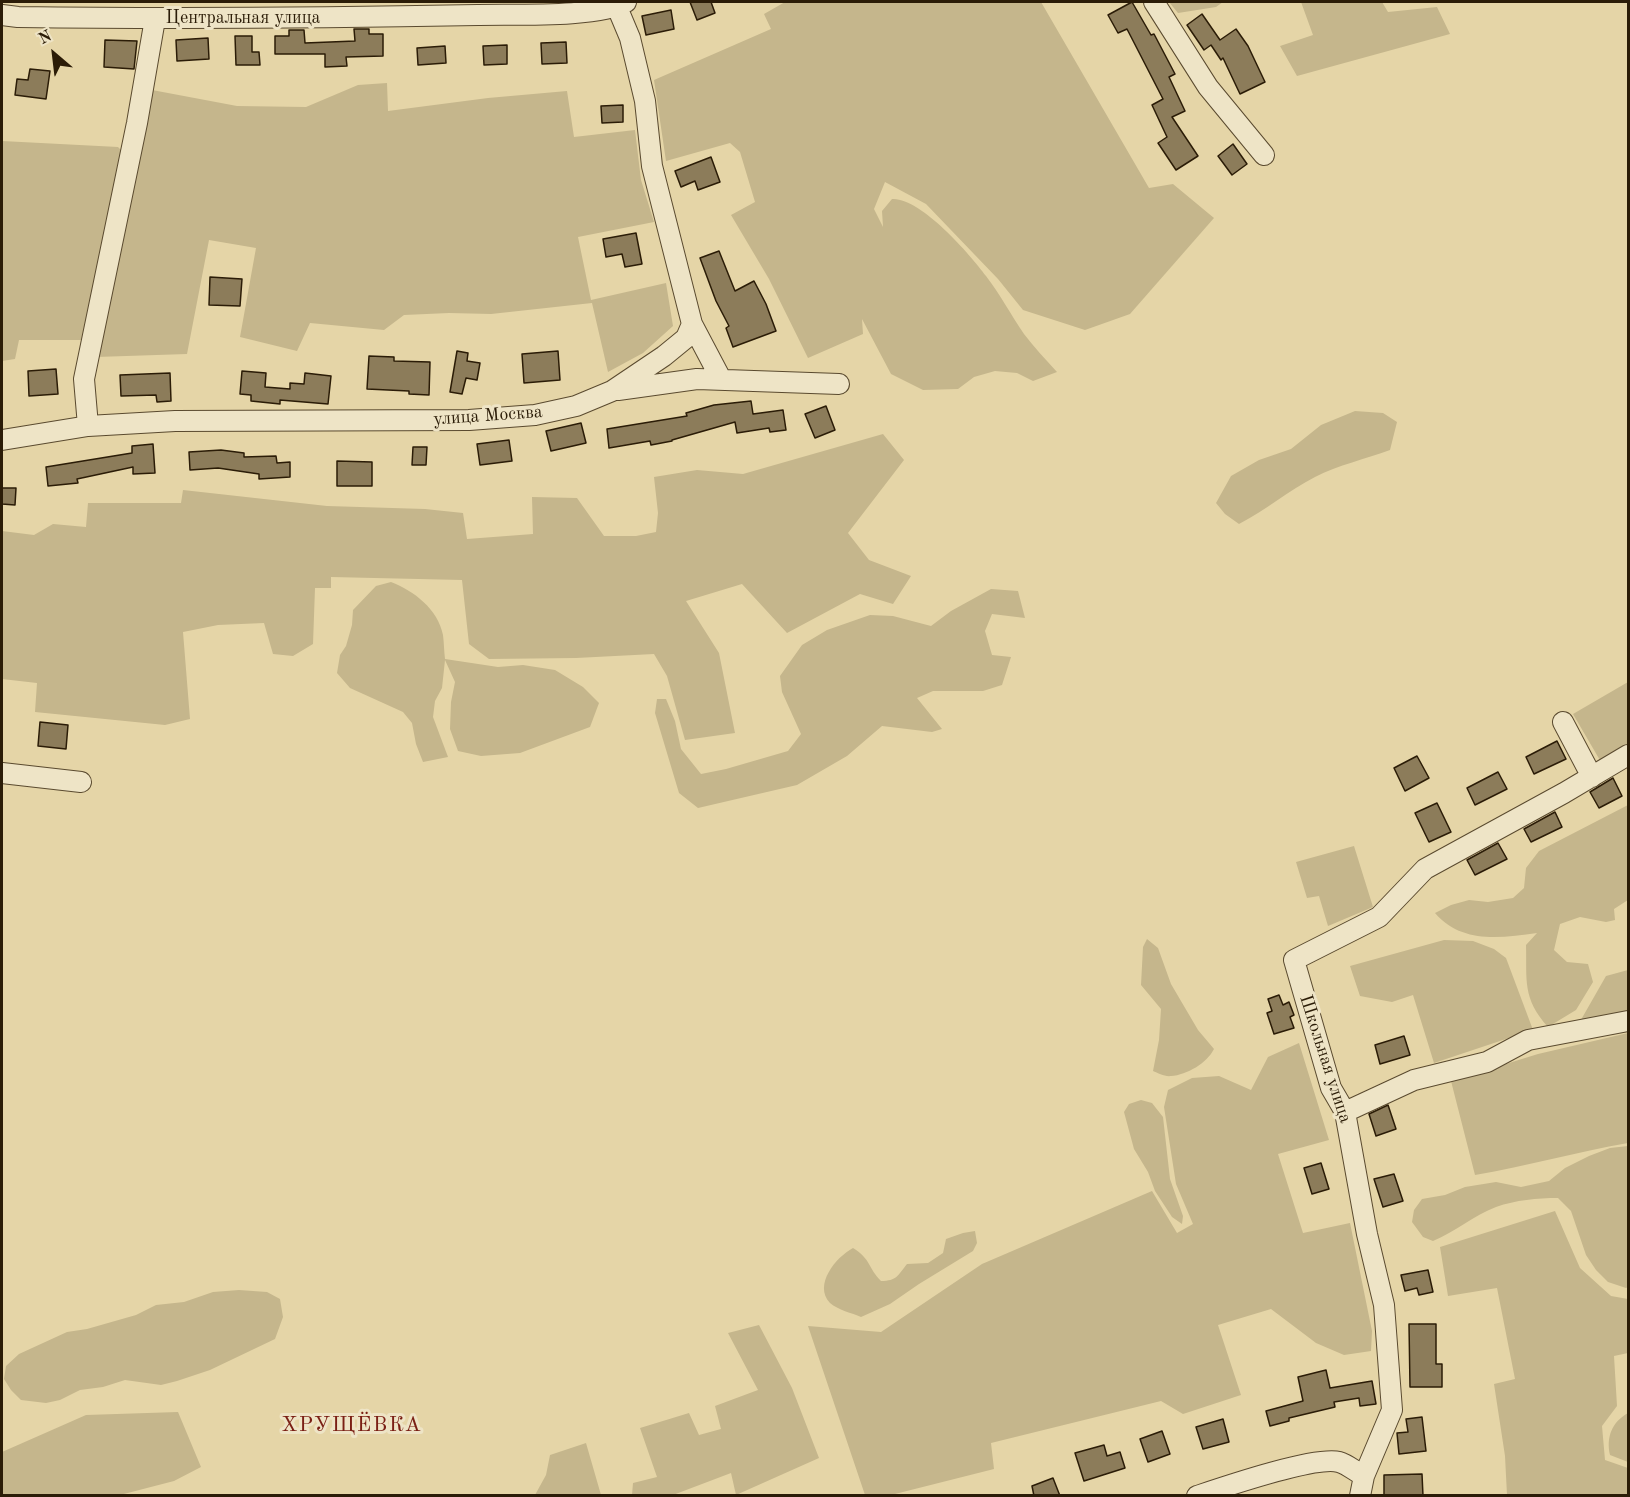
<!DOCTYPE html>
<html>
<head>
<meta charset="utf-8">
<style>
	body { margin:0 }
	#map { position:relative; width:1630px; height:1497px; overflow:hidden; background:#e5d5a7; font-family:"Old Standard TT",serif }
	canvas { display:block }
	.frame { position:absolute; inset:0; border:3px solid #2b1c07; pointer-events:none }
	.north { position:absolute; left:24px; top:24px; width:60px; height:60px; -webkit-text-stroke:4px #eee4c6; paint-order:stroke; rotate:332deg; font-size:16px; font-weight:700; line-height:24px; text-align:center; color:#2b1c07 }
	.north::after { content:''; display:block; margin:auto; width:21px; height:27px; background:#2b1c07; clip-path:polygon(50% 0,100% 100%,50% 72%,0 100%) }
</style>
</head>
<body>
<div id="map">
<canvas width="1630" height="1497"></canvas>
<div class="frame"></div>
<div class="north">N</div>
</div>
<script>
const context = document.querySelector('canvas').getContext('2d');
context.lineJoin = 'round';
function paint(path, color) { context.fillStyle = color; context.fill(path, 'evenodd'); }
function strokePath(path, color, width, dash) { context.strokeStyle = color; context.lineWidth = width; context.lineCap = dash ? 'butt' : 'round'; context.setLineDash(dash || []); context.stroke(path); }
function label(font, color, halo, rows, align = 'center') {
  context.font = font + ' "Old Standard TT",serif'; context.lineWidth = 6; context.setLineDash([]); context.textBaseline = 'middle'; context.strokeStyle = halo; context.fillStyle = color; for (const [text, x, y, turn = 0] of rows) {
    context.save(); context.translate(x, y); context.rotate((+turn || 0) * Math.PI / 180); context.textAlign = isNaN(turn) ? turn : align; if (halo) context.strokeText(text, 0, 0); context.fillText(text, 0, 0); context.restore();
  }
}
const green = new Path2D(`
	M785 2H1041L1149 188 1173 184 1214 218 1130 314 1085 330 1023 310 998 279 926 204 885 182 874 209 883 227 882 211 892 199C920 197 970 254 986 276 1000 294 1011 315 1024 334 1034 347 1046 360 1057 372L1033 381 1017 373 995 371 974 377 958 389 923 390 891 374 862 319 863 334 808 358 769 279 731 215 755 202 740 152 730 143 666 161 654 80 771 29 764 14Z
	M1169 2H1223L1216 7 1178 13Z
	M1301 2H1382L1388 12 1437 7 1450 34 1297 76 1280 46 1313 35Z
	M387 83 388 111 488 98 567 91 574 137 635 130 641 180 654 222 578 237 591 300 666 283 673 326 643 353 608 372 592 303 491 314 449 313 404 315 384 330 310 323 297 351 240 337 256 248 209 240 187 354 96 357 138 166 152 90 237 106 306 107 358 85Z
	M2 141 118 147 123 152 81 340H19L15 359 2 361Z
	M1355 411 1383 413 1397 422 1390 450C1366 459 1338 465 1315 477 1288 491 1266 510 1239 524L1225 514 1216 503 1231 476 1259 460 1291 449 1321 425Z
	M883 434 904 460 848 533 869 560 911 576 893 604 860 594 787 633 742 584 686 601 719 653 735 733 685 740 667 676 654 654 576 658 489 659 469 644 462 580 331 577V588H315L313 644 293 656 273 654 264 623 218 625 183 632 190 719 165 725 35 712 37 683 2 679V531L34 535 53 524 86 527 88 503H181L183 490 327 506 425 509 463 513 467 539 533 534 532 497 577 498 604 536H636L656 532 658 513 654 477 697 470 743 474Z
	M391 582C414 591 438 609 443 635 444 643 444 651 445 659L498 667 523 665 555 670 583 687 599 703 590 727 520 753 481 756 458 751 450 729 451 702 455 682 445 660 442 688 435 701 433 717 448 757 423 762 416 744 412 723 403 712 350 688 337 673 340 655 346 646 352 625 353 610 376 586Z
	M991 589 1018 591 1025 618 992 614 985 631 992 655 1011 657 1002 685 983 691H933L917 698 942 729 932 732 882 726 847 756 797 785 698 808 679 793 655 713 657 699H666L675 721 681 749 701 774 726 769 788 751 801 734 782 692 780 676 802 645 827 630 870 615 893 616 931 626 951 611Z
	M1628 682V747L1601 762 1573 714Z
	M1628 805V900L1614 909 1615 920 1606 922 1580 917 1560 924 1554 950 1567 962 1588 964 1593 982 1576 1010 1548 1027C1522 998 1527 980 1526 945L1537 933C1500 938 1462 944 1435 913L1451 905 1469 900 1488 902 1513 898 1524 888 1526 868 1539 851Z
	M1354 846 1373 907 1328 926 1319 896 1307 898 1296 862Z
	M1147 939 1158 948 1171 984 1198 1030 1214 1049C1207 1063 1187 1075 1171 1076 1165 1077 1158 1073 1153 1071L1159 1040 1161 1009 1141 985 1143 947Z
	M1444 940 1473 941 1494 949 1506 958 1533 1030 1434 1063 1413 995 1392 1002 1360 996 1350 966Z
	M1628 970V1012L1578 1025 1606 976Z
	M1628 1033V1143C1577 1152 1527 1166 1475 1175L1451 1081 1538 1054Z
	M1299 1043 1329 1140 1278 1154 1303 1233 1350 1223 1372 1331 1371 1351 1344 1355 1316 1343 1271 1309 1218 1325 1241 1395 1183 1414 1161 1401 991 1443 994 1469 891 1495H865L808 1326 881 1332 982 1264 1152 1191 1177 1233 1193 1224 1176 1184 1164 1107 1168 1090 1192 1078 1219 1076 1251 1090 1268 1057Z
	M1141 1100 1152 1103 1163 1117 1170 1179 1183 1216 1182 1224 1172 1217 1155 1191 1148 1172 1134 1149 1124 1112 1129 1104Z
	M1628 1146V1287L1626 1288 1608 1282 1596 1270 1586 1255 1571 1211 1558 1198C1537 1198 1516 1200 1496 1207 1474 1215 1455 1232 1433 1241L1423 1237 1412 1222 1414 1210 1422 1199 1445 1195 1465 1187 1496 1182 1521 1187 1549 1181 1565 1168 1589 1156 1610 1148Z
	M1555 1211 1580 1268 1611 1296 1628 1299V1353L1614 1356 1617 1406 1602 1426 1605 1460 1628 1468V1495H1507L1505 1456 1494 1384 1515 1379 1497 1288 1448 1296 1440 1247Z
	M975 1231 977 1243 973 1251 919 1284 890 1304 861 1317C852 1313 838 1310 830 1303 813 1285 836 1257 853 1248 871 1259 868 1268 881 1281 897 1281 898 1275 907 1264L928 1263 943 1253 946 1239 963 1233Z
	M239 1290 267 1292 280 1299 283 1317 275 1339 210 1370 177 1381 161 1385 125 1380 103 1387 80 1390 60 1400 46 1403 21 1400 11 1390 4 1379 6 1366 19 1354 67 1332 87 1329 136 1315 156 1305 184 1302 213 1292Z
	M759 1325 792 1388 819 1458 736 1495 731 1473 673 1495H632L633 1483 657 1477 640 1428 689 1413 699 1435 721 1429 715 1406 758 1390 728 1333Z
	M178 1412 201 1467 174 1481 120 1495H2V1452L86 1415Z
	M1628 1413V1462L1610 1455C1606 1437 1612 1422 1628 1413Z
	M586 1443 601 1495H535L546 1475 550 1455Z`);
const building = new Path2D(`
	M690 2H711L715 13 697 20Z
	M1132 2 1151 35 1154 34 1175 74 1169 77 1185 111 1172 117 1198 156 1176 170 1158 143 1167 137 1152 105 1163 99 1127 29 1118 33 1108 15Z
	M671 10 674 29 646 35 642 16Z
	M1202 14 1220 40 1236 29 1248 46 1265 82 1240 94 1223 58 1221 60 1211 45 1204 50 1187 25Z
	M354 29H369V34H383V56L346 57 347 66 325 67V54H275V36H289V30H304L305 43 355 41Z
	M235 36H252V52H259L260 65H236Z
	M208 38 209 59 177 61 176 40Z
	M105 40 137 41 134 69 104 67Z
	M566 42 567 63 542 64 541 43Z
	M507 45V64L484 65 483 46Z
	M445 46 446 63 418 65 417 48Z
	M30 69 50 71 46 99 15 95 17 79 28 80Z
	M623 105V122L602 123 601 106Z
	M1233 144 1247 164 1232 175 1218 156Z
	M711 157 720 182 698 190 695 181 681 187 675 171Z
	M636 233 642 264 625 267 622 254 606 257 603 239Z
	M719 251 735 291 754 281 766 304 776 331 733 347 726 328 729 326 716 301 700 258Z
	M210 277 242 279 240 306 209 305Z
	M457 351 468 353 467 361 480 363 477 380 466 378 462 394 450 392Z
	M558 351 560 380 524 383 522 354Z
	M369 356 394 357V361L430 362 429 395 409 394V391L367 389Z
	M56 369 58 394 29 396 28 371Z
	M242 371 266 373 265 387 290 389V383L304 384 305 373 331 376 328 404 280 400V404L251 401V395L240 394Z
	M170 373 171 401 157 402 156 395 121 396 120 375Z
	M751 401 753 414 783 410 786 430 770 432 769 428 737 433 735 422 672 440V441L651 445 650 441 609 448 607 429 687 416 686 413 714 405Z
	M826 406 835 430 815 438 805 414Z
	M581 423 586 443 551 451 546 431Z
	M509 440 512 461 480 465 477 444Z
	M153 444 155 473 133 474V467L77 479 78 483 48 486 46 467 132 453V446Z
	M413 447H427L426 465H412Z
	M221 450 244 453V457L276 456 277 463 290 462V477L259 479V474L218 468 190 470 189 452Z
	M337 461 372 462V486H337Z
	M2 488H16L15 505 2 504Z
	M40 722 68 725 66 749 38 746Z
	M1557 741 1566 759 1534 774 1526 757Z
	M1417 756 1429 778 1405 791 1394 768Z
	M1498 772 1507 789 1475 805 1467 788Z
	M1613 778 1622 796 1599 808 1590 792Z
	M1437 803 1451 832 1429 842 1415 813Z
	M1555 812 1562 827 1531 842 1524 829Z
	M1498 843 1507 859 1475 875 1467 860Z
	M1279 995 1283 1005 1289 1002 1294 1015 1290 1017 1294 1028 1274 1034 1267 1013 1272 1011 1268 999Z
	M1404 1036 1410 1055 1380 1064 1375 1045Z
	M1388 1105 1396 1129 1376 1136 1369 1114Z
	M1321 1163 1329 1189 1312 1194 1304 1168Z
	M1394 1174 1403 1201 1383 1207 1374 1179Z
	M1428 1270 1433 1292 1419 1295 1417 1288 1405 1291 1401 1275Z
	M1409 1324H1436V1364H1442V1387H1410Z
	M1326 1370 1330 1388 1372 1381 1376 1404 1360 1406 1359 1398 1334 1402 1335 1407 1289 1418V1421L1270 1426 1266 1411 1303 1401 1298 1377Z
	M1422 1417 1426 1451 1399 1454 1397 1433 1408 1432 1406 1419Z
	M1223 1419 1229 1442 1203 1449 1196 1427Z
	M1162 1431 1170 1454 1148 1462 1140 1439Z
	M1104 1445 1107 1456 1120 1452 1125 1468 1084 1481 1075 1453Z
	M1422 1474 1423 1496H1384V1475Z
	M1053 1478 1060 1496H1034L1032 1486Z`);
const minor = new Path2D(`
	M1154 2 1208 87 1264 155
	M2 15 18 17C171 19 324 18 478 15 512 14 599 18 626 2
	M692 324 721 379
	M618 390 697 379 839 384
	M88 426 84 379 137 123 155 19
	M2 440 88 426 175 421 469 420 535 415 576 406 612 391 664 356 686 338 692 324 652 166 645 101 630 38 617 7
	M1563 722 1592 777
	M2 773 81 782
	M1345 1112 1414 1080 1487 1062 1528 1040 1628 1021
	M1197 1496C1224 1487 1315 1456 1339 1462 1347 1464 1356 1472 1364 1476
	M1360 1496 1364 1476 1392 1410 1384 1305 1367 1234 1345 1112 1331 1088 1294 960 1379 917 1425 869 1564 793 1628 755`);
const streetNames = [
	["Центральная улица",243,18],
	["улица Москва",488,416,-4],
	["Школьная улица",1325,1059,72]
];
const quarterNames = [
	["ХРУЩЁВКА",352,1425]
];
paint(green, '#c5b68c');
paint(building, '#8c7c5a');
strokePath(building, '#2b1c07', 1.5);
strokePath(minor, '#5a4a2f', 22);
strokePath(minor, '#eee4c6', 20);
label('18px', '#2b1c07', '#eee4c6', streetNames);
context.letterSpacing = '1.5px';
label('21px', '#7a1f14', '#eee4c6', quarterNames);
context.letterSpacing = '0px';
</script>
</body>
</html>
